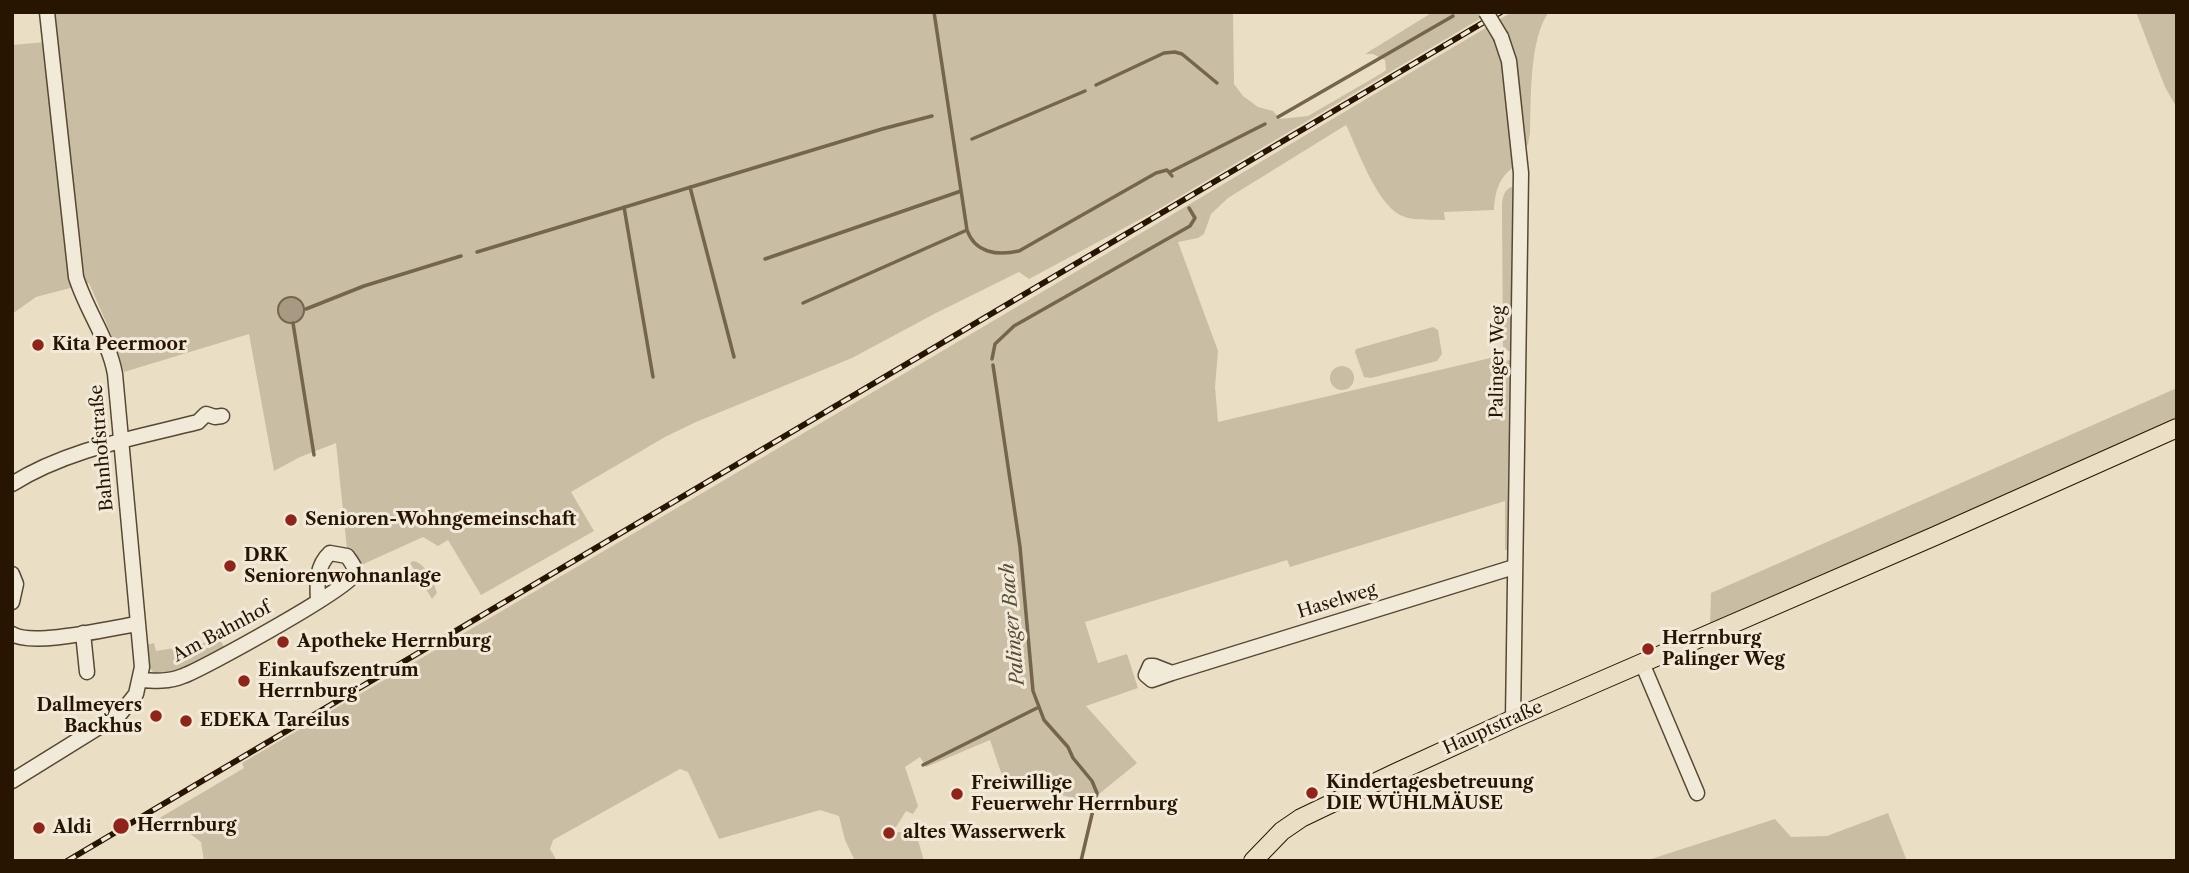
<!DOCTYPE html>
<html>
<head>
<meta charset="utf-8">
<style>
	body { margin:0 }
	#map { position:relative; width:2189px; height:873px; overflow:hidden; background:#eadfc5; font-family:"Libre Caslon Text",serif }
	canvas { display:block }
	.frame { position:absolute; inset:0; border:14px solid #281501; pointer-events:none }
</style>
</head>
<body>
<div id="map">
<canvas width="2189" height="873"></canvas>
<div class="frame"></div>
</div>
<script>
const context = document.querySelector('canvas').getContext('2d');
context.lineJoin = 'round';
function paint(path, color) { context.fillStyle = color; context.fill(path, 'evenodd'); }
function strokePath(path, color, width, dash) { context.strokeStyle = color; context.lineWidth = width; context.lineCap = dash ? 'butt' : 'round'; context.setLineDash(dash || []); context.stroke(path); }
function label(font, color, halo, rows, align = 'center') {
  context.font = font + ' "Libre Caslon Text",serif'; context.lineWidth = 6; context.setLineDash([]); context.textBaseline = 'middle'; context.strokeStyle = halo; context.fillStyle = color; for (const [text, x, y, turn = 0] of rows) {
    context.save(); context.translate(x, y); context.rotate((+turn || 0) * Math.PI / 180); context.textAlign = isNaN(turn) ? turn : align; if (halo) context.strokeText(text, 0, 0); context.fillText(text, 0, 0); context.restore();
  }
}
const green = new Path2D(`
	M54 12H1233L1234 84 1243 96 1258 107 1273 111 1280 119 1308 116 1382 73 1386 70 1385 60 1373 54H1365L1433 12H1481L1483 17 1152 213 1029 279 1019 272 936 313 852 358 696 422 665 437 571 492 594 531 481 595 448 540 438 546 423 537 359 566 347 549 336 443 300 457 274 471 249 334 124 372 115 343 89 283 36 297 12 314V45L46 42Z
	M1512 12H1549C1529 38 1531 101 1530 133L1528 144 1525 148 1497 21Z
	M2136 12H2177V108L2165 87Z
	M1489 26 1500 48 1515 166C1499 177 1495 191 1494 210L1444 212 1445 220C1432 219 1417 221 1405 217 1378 209 1358 150 1346 125L1228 198 1211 214 1204 234 1198 238 1178 242 1218 351 1215 387 1218 422 1503 355 1504 362 1514 358 1509 550H1505V501L1290 567 1287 560 1085 622 1098 663 1127 654 1138 688 1086 706 1137 763 1088 803 1052 792 1007 790 990 740 926 767 920 757 905 767 918 806 913 814 906 811 896 827 884 828 887 838 890 837V835L898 832 916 833 924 861H855L845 840 839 816 820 810 719 839 688 772 680 769 553 840 550 849 557 861H204L201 842 189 833H134L244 768 242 763C659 520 1074 273 1489 26Z
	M1515 186 1512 352 1503 349 1502 210C1502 199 1503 188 1515 186Z
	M1433 327 1438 330 1442 354 1437 361 1371 378 1364 377 1355 352 1356 349Z
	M1330 378a12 12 0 1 1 24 0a12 12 0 1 1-24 0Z
	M2177 388V418L1710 626 1711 593Z
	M413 561C425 562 434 582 437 593L432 599 410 563Z
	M217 633 225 649 183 672 155 674C146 666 147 656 146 645L154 643 156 651 215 641 214 634Z
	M1888 813 1907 861H1645L1775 819 1791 837 1827 836Z`);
const water = new Path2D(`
	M278 310a13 13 0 1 1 26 0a13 13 0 1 1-26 0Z`);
const stream = new Path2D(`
	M934 12 967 230C975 253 997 256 1019 251L1156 173 1167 170 1172 176
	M1096 85 1164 53 1175 52 1182 54 1217 83
	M1278 117 1453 16
	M972 139 1085 91
	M1170 172 1265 124
	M690 187 734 357
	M624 207 653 377
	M477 252 882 129 932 116
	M765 259 961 191
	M803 303 967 230
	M306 309 364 286 461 256
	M293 323 314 455
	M992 359 995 344 1014 326 1190 226 1195 218 1189 208
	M993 365 1020 547 1033 691 1044 720 1068 747 1073 758 1092 781 1097 793 1081 861
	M923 765 1037 708`);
const minor = new Path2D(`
	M1501 37 1509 61 1521 173 1513 719
	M12 484C68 449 135 438 198 422L206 414 215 417 222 416
	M12 574 16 584 12 602
	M83 633 87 672
	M12 634C33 647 111 628 137 624
	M1642 663 1697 793
	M1172 673 1152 680 1146 675 1150 666H1154L1172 673 1514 567
	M140 680C155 681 169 682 183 676 203 669 351 587 354 575 357 568 351 562 347 556L330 553C316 566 317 583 318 601
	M12 781 120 714 136 694 142 667 115 374C109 340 86 310 76 277L47 12`);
const major = new Path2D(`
	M1253 861 1282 831 1301 818 1395 773 1513 719 1935 536 2177 428`);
const rail = new Path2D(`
	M67 861 1501 12`);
const minorBridge = new Path2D(`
	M1486 12 1501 37`);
const markers = [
	[38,345,7,"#8f2418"],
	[291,520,7,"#8f2418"],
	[230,566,7,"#8f2418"],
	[283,642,7,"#8f2418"],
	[1648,649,7,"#8f2418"],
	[244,681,7,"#8f2418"],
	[156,716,7,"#8f2418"],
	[186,721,7,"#8f2418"],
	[1312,793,7,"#8f2418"],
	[957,794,7,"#8f2418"],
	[121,826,9,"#8f2418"],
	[39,828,7,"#8f2418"],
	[889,833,7,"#8f2418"]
];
const poiNames = [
	["Kita Peermoor",52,345],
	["Senioren-Wohngemeinschaft",305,520],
	["DRK",244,556],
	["Seniorenwohnanlage",244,577],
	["Herrnburg",1662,639],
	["Palinger Weg",1662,660],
	["Apotheke Herrnburg",297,642],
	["Einkaufszentrum",258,671],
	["Herrnburg",258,692],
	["Dallmeyers",142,706,"right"],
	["Backhus",142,727,"right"],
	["EDEKA Tareilus",200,721],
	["Kindertagesbetreuung",1326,783],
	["DIE WÜHLMÄUSE",1326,804],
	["Freiwillige",971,784],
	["Feuerwehr Herrnburg",971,805],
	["Herrnburg",137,826],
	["Aldi",53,828],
	["altes Wasserwerk",903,833]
];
const streetNames = [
	["Palinger Weg",1498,362,-89],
	["Bahnhofstraße",102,448,-95],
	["Haselweg",1337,601,-17],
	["Am Bahnhof",222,632,-28],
	["Hauptstraße",1493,728,-24]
];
const waterNames = [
	["Palinger Bach",1013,624,-95]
];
paint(green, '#c9bda4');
paint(water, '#a89a82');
strokePath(water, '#75654e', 2);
strokePath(stream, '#75654e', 3.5);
strokePath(minor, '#584832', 17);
strokePath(major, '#281501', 20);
strokePath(minor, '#f1ead9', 14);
strokePath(major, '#eadfc5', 18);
strokePath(rail, '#281501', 6);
strokePath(rail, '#f1ead9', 3.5, [10]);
strokePath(minorBridge, '#584832', 17, []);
strokePath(minorBridge, '#f1ead9', 14);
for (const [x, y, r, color] of markers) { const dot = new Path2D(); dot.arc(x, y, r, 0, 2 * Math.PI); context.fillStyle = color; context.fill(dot); strokePath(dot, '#f1ead9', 2.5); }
label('bold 18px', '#281501', '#f1ead9', poiNames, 'left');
label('18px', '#281501', '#f1ead9', streetNames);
label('italic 19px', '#5b4a35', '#f1ead9', waterNames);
</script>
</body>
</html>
